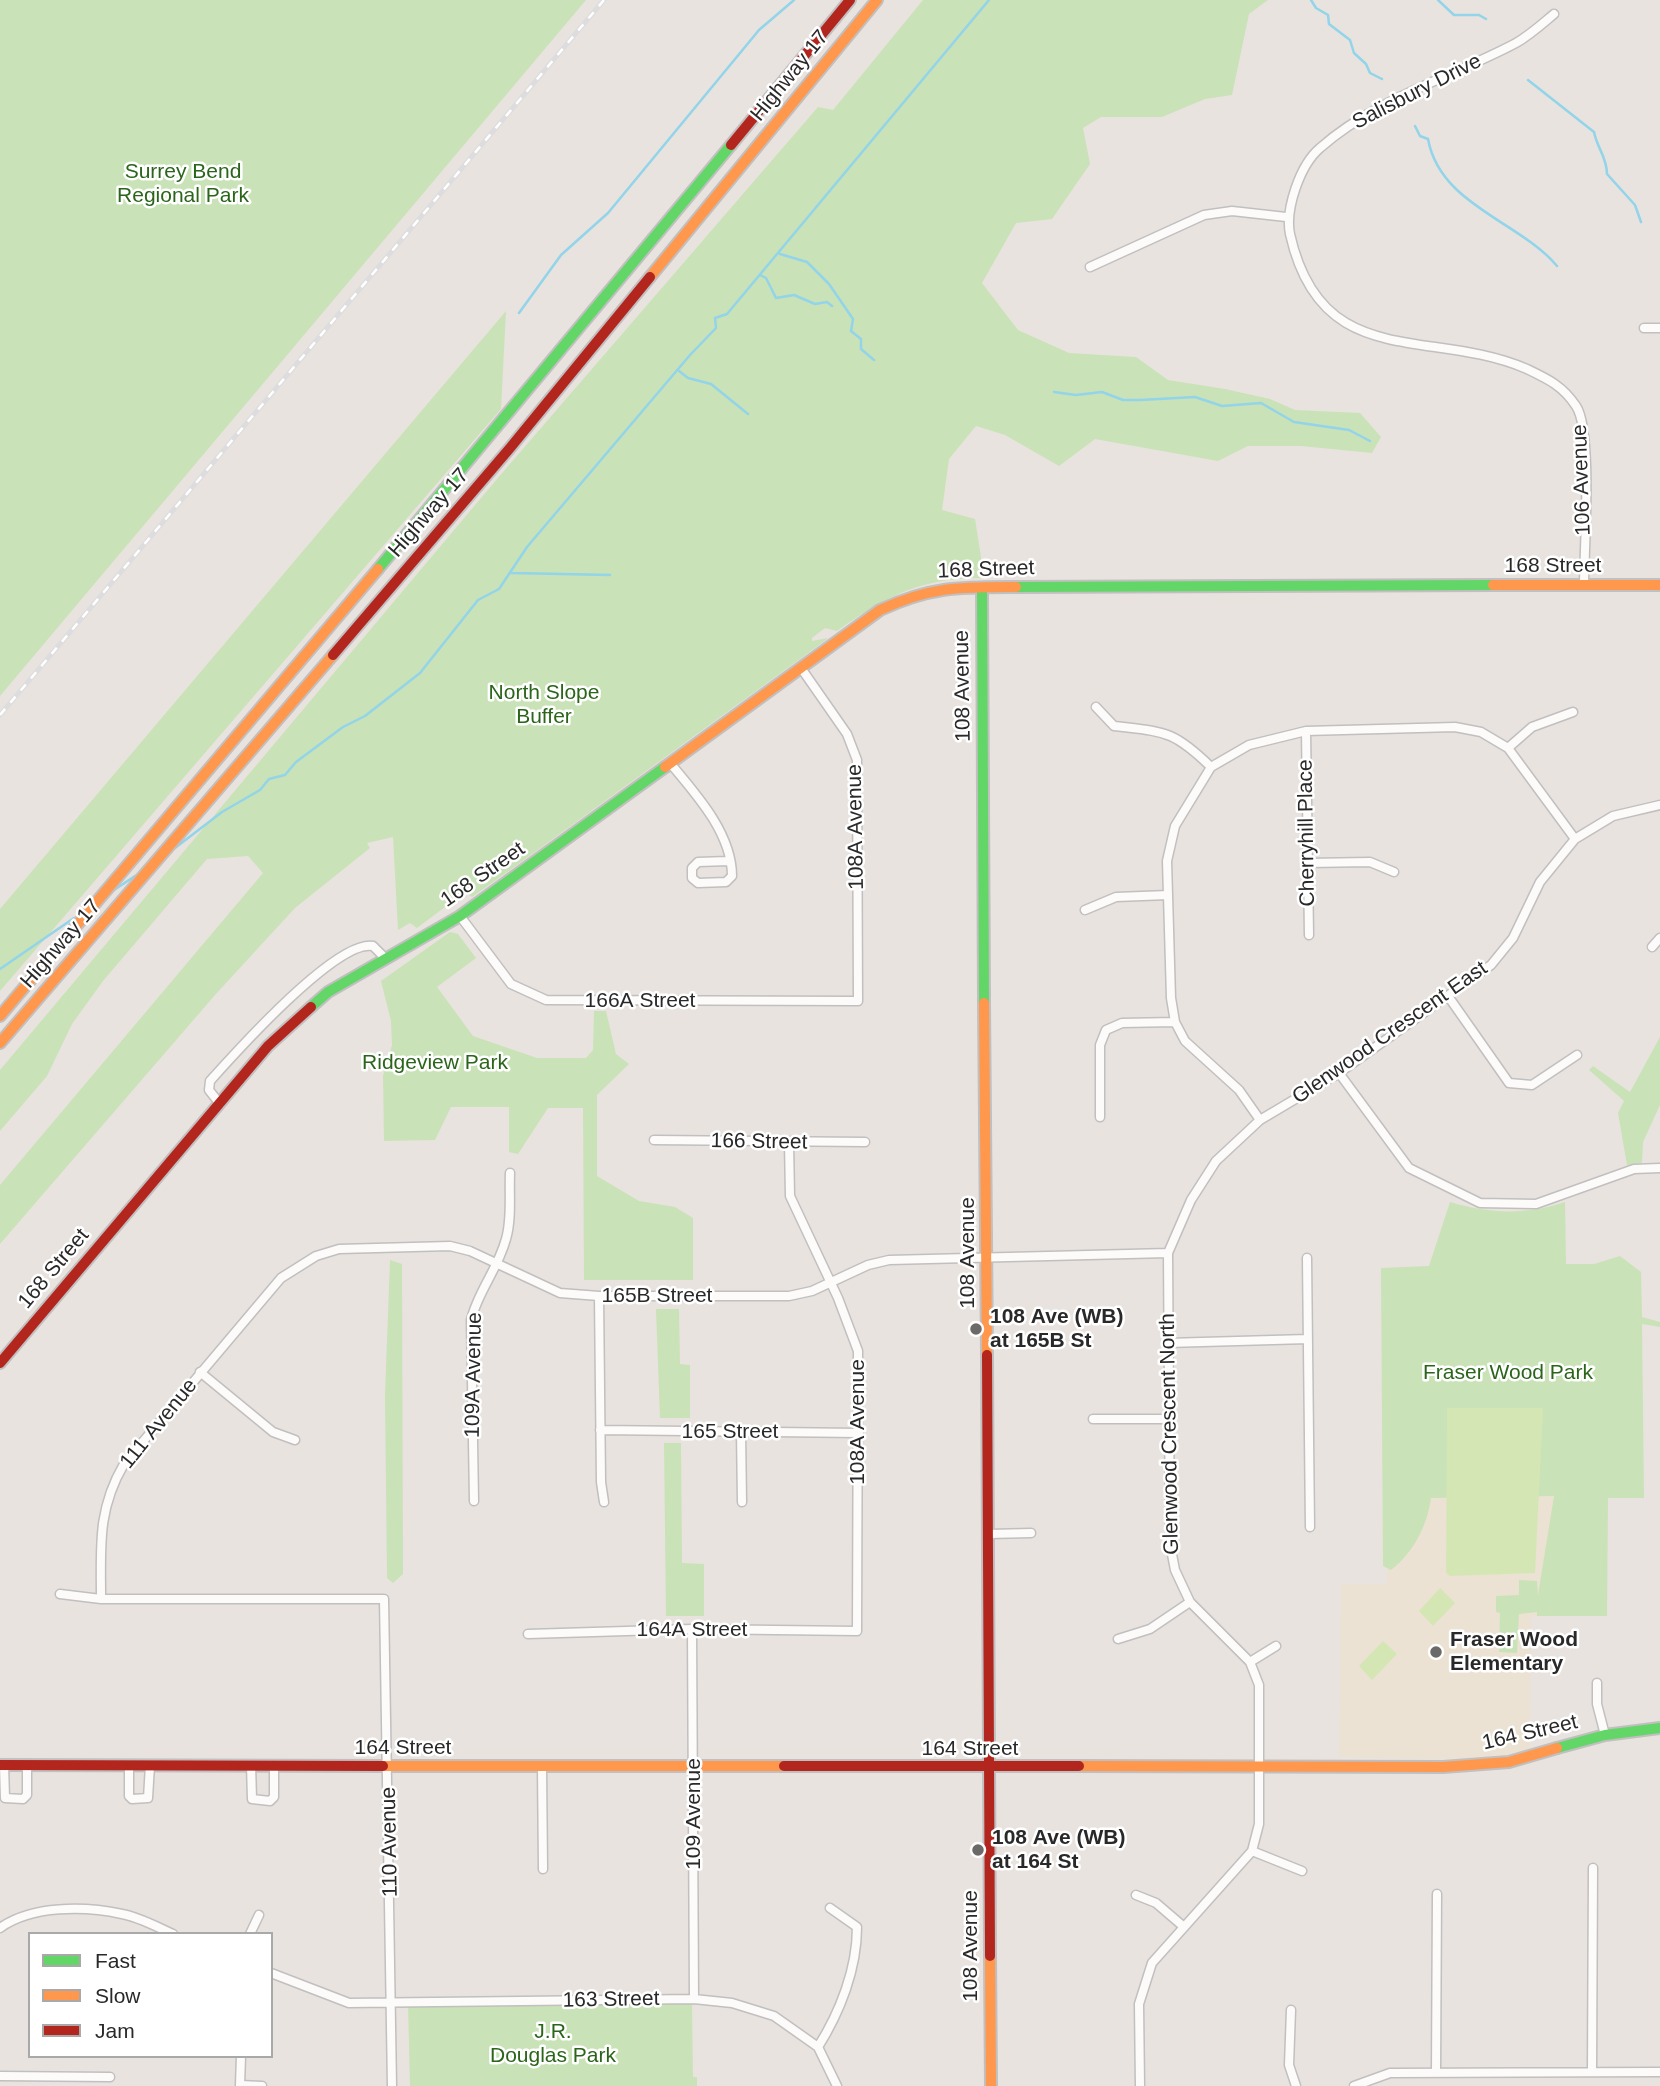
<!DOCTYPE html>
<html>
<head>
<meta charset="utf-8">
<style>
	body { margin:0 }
	#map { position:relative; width:1660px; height:2086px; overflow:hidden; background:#e8e3de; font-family:Helvetica,sans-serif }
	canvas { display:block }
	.legend { position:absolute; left:28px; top:1932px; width:245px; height:126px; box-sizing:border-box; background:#fff; border:2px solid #a9a9a9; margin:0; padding:9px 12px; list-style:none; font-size:21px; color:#292929 }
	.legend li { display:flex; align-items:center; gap:14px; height:35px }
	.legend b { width:35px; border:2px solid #a9a9a9 }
</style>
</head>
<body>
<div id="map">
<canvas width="1660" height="2086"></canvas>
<ul class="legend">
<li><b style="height:9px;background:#63d668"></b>Fast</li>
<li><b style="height:9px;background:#ff974d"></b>Slow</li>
<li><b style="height:9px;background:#b3261e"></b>Jam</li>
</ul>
</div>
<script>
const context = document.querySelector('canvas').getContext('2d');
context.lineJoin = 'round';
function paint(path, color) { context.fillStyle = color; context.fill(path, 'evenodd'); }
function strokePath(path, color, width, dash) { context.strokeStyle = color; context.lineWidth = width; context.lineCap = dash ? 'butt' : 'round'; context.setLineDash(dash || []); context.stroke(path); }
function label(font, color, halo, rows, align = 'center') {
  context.font = font + ' Helvetica,sans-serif'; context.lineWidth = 5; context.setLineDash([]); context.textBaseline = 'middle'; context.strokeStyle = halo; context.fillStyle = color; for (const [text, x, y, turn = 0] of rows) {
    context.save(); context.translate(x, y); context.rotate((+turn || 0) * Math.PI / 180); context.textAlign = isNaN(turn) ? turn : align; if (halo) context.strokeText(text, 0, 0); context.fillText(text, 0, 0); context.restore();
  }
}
const education = new Path2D(`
	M1554 1496 1537 1616 1531 1617 1530 1753 1479 1760 1339 1757 1341 1584H1387V1498Z`);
const green = new Path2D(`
	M0 0H586L0 696Z
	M923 0H1268L1249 14 1232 95 1205 99 1162 117H1101L1083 128 1090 164 1052 219 1016 223 982 283 1018 330 1069 353 1136 357 1168 380 1225 389 1270 399 1295 410 1360 413 1381 437 1372 453 1301 446H1248L1218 461 1095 439 1059 466 1005 435 976 426 949 459 942 510 975 519 981 557V578C920 578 885 597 837 631L825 628 812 638V641L828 638 826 640 513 868 472 897 465 892 417 928 410 923 398 930 393 837 367 843 370 848 295 908 215 995 0 1244V1185L263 873 248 856 207 859 103 981 72 1024 47 1076 0 1131V1070L497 479 818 107 833 110Z
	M506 311 501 409 0 991V909Z
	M450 932 458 934 476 958 437 987 473 1036 537 1058H586L593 1050 594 1011H606L616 1054 629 1064 597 1095V1176L639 1201 675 1207 693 1218V1280H584L583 1108H548L518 1154 509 1152V1107H451L435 1140 384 1141 383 1076 392 1045 391 1021 381 981Z
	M1660 1037V1105L1643 1142 1642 1163 1627 1165 1618 1113 1624 1101 1589 1070 1593 1066 1630 1092Z
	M1450 1202C1490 1214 1526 1215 1565 1202L1566 1264H1594L1620 1256 1641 1272 1642 1317 1660 1322V1327L1642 1324 1644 1498H1608L1607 1616H1537V1612L1519 1614 1517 1653 1499 1652 1500 1613 1496 1612V1596L1519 1595V1580L1537 1581 1538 1595 1554 1496 1431 1498C1427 1526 1414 1552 1391 1570L1383 1566 1381 1268 1429 1266Z
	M390 1260 402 1264 403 1574 393 1583 387 1578 385 1395Z
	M656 1309H679L680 1364 690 1365V1418H660Z
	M664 1443H681L682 1563 704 1564V1616H666Z
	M408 2003H692L693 2077H697V2086H410Z`);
const pitch = new Path2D(`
	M1447 1408H1543L1535 1573 1450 1576 1446 1573Z
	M1440 1588 1455 1603 1433 1626 1419 1611Z
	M1383 1641 1397 1654 1372 1680 1359 1666Z`);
const stream = new Path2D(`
	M1311 0 1316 8 1328 15 1329 24 1350 40 1354 53 1366 64 1370 73 1382 79
	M1438 0 1454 15H1479L1486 19
	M1528 80 1594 132C1597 148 1607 157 1607 174L1635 205 1641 222
	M1415 126 1420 136 1428 139C1440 205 1519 221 1557 266
	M780 254 807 262 829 284 853 319 851 331 861 339V349L874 360
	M760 275 766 278 776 298 794 295 815 304 827 302 832 306
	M519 313 561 255 608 213 759 30 794 0
	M679 371 688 378 711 384 748 414
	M1054 392 1076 395 1102 392 1123 400H1140L1195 397 1222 406 1261 403 1294 422 1349 430 1370 441
	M512 573 610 575
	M175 848 222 812 260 790 269 779 285 775 296 762 343 727 365 716 420 673 478 600 499 589 527 547 690 355 716 328 715 318 727 314 989 0
	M114 890 135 876
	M0 969 74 918`);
const street = new Path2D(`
	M1554 14C1542 24 1530 35 1516 43 1452 77 1375 99 1320 148 1300 165 1285 209 1290 234 1321 373 1430 327 1527 369 1548 379 1563 386 1576 406 1593 431 1584 550 1584 585
	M1090 267 1204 215 1232 211 1286 217
	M1644 328H1660
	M1096 707 1114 726C1165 732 1173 730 1211 767
	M1306 731 1309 935
	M1508 748 1532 727 1573 712
	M670 763C697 795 732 834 732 876L726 882 698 883 692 878V868L698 862 728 861
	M1308 863 1370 862 1394 872
	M1085 910 1116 897 1168 895
	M460 916 511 984 546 1000 858 1001 857 760 847 734 801 668
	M1652 947 1660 938
	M1448 996 1509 1083 1532 1085 1577 1055
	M1339 1073 1409 1168 1480 1203 1536 1204 1634 1169 1660 1168
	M220 1104 209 1090 210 1081C235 1053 337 939 373 946L385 958
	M1100 1117V1045L1106 1030 1122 1023 1175 1022
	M1260 1120 1239 1090 1185 1041 1175 1022 1171 998 1167 861 1175 826 1211 767 1249 745 1306 731 1455 727 1481 732 1508 748 1575 839
	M654 1140 865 1142
	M1307 1258 1310 1527
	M599 1296 601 1482 604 1502
	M1167 1343 1308 1339
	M200 1372 273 1432 295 1440
	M1093 1419H1168
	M600 1430 859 1433
	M741 1432 742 1502
	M474 1501 471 1320C478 1291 498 1269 506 1239 512 1219 509 1194 510 1173
	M989 1534 1031 1533
	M60 1594 101 1599H384L392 2086
	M101 1599C101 1547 97 1510 124 1464L281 1278 316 1256 339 1249 450 1246 470 1251 560 1293 599 1296H789L812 1291 868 1265 889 1260 1168 1253
	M692 1629 694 1999
	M528 1634 692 1629 857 1631 858 1351 838 1298 790 1196 789 1143
	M1118 1639 1150 1629 1190 1602
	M1250 1662 1276 1646
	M1597 1683V1704L1605 1735
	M4 1765 5 1798 23 1799 27 1795V1765
	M129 1765V1796L132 1799 148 1798 150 1765
	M251 1765 252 1799 270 1801 274 1797V1766
	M542 1767 543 1869
	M1252 1851 1302 1871
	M1136 1895 1156 1903 1184 1927
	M830 1908 857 1927C857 1969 840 2012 818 2047L837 2086
	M0 1928C32 1905 85 1906 122 1914 139 1917 157 1927 173 1934
	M250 1934 259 1915
	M271 1973 349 2003 694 1999 732 2003 774 2016 818 2047
	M1291 2010 1289 2065 1296 2086
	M241 2056 240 2085 262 2086
	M1592 2071 1593 1868
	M1436 2073 1437 1894
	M0 2076 110 2077
	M1140 2086 1139 2004 1152 1963 1252 1851 1259 1824V1685L1250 1662 1190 1602 1175 1570 1170 1544 1168 1253 1191 1200 1216 1161 1260 1120 1339 1073 1491 965 1513 938 1540 882 1575 839 1613 816 1660 805
	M1354 2086 1390 2073 1660 2072`);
const fast = new Path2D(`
	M378 569 731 145
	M1016 587 1493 585
	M982 588 984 1003
	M311 1007 328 992 460 916 665 767
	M1557 1748 1605 1735 1660 1728`);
const slow = new Path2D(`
	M650 277 877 0
	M1493 585H1660
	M665 767 880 610C931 586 961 587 1016 587
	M984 1003 987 1355
	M0 1016 378 569
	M0 1043 333 655
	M383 1766H784
	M1079 1766 1443 1767 1509 1762 1557 1748
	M990 1956 991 2086`);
const jam = new Path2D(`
	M731 145 850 0
	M333 655 510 448 650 277
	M987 1355 990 1956
	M0 1363 268 1046 311 1007
	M0 1765 383 1766
	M784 1766H1079`);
const rail = new Path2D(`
	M0 715 604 0`);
const markers = [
	[976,1329,7,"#6c6a68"],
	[1436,1652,7,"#6c6a68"],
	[978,1850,7,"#6c6a68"]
];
const streetNames = [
	["Highway 17",790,76,-51],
	["Salisbury Drive",1417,92,-27],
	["106 Avenue",1582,480,-92],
	["Highway 17",429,513,-49],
	["168 Street",1553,566],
	["168 Street",986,570,-2],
	["108 Avenue",963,686,-91],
	["108A Avenue",856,827,-91],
	["Cherryhill Place",1307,833,-91],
	["168 Street",483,875,-35],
	["Highway 17",61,944,-49],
	["166A Street",640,1001],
	["Glenwood Crescent East",1390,1033,-35],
	["166 Street",759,1142,1],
	["108 Avenue",968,1253,-90],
	["168 Street",54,1269,-50],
	["165B Street",657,1296],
	["109A Avenue",474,1375,-89],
	["108A Avenue",858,1422,-90],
	["111 Avenue",159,1424,-51],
	["165 Street",730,1432],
	["Glenwood Crescent North",1170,1434,-91],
	["164A Street",692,1630],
	["164 Street",1530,1733,-13],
	["164 Street",403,1748],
	["164 Street",970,1749],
	["109 Avenue",694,1814,-90],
	["110 Avenue",390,1842,-91],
	["108 Avenue",971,1946,-90],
	["163 Street",611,2000,-1]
];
const parkNames = [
	["Surrey Bend",183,172],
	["Regional Park",183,196],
	["North Slope",544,693],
	["Buffer",544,717],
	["Ridgeview Park",435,1063],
	["Fraser Wood Park",1508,1373],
	["J.R.",553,2032],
	["Douglas Park",553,2056]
];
const poiNames = [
	["108 Ave (WB)",990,1317],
	["at 165B St",990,1341],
	["Fraser Wood",1450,1640],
	["Elementary",1450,1664],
	["108 Ave (WB)",992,1838],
	["at 164 St",992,1862]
];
paint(education, '#ebe2d3');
paint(green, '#cae2b7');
paint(pitch, '#d5e6b5');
strokePath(stream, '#92d4e9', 2.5);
strokePath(street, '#c1bfc0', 11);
strokePath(fast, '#c1bfc0', 14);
strokePath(slow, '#c1bfc0', 14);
strokePath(jam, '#c1bfc0', 14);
strokePath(street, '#fcfbfa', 8);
strokePath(fast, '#63d668', 10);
strokePath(slow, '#ff974d', 10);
strokePath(jam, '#b3261e', 10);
strokePath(rail, '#dddcde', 5);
strokePath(rail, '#fff', 2.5, [8]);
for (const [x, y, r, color] of markers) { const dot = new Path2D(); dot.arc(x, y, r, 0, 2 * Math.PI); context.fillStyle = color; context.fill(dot); strokePath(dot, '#fff', 2.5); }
label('21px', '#292929', '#fff', streetNames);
label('21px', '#2a651a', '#fff', parkNames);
label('bold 21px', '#292929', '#fff', poiNames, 'left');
</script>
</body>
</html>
